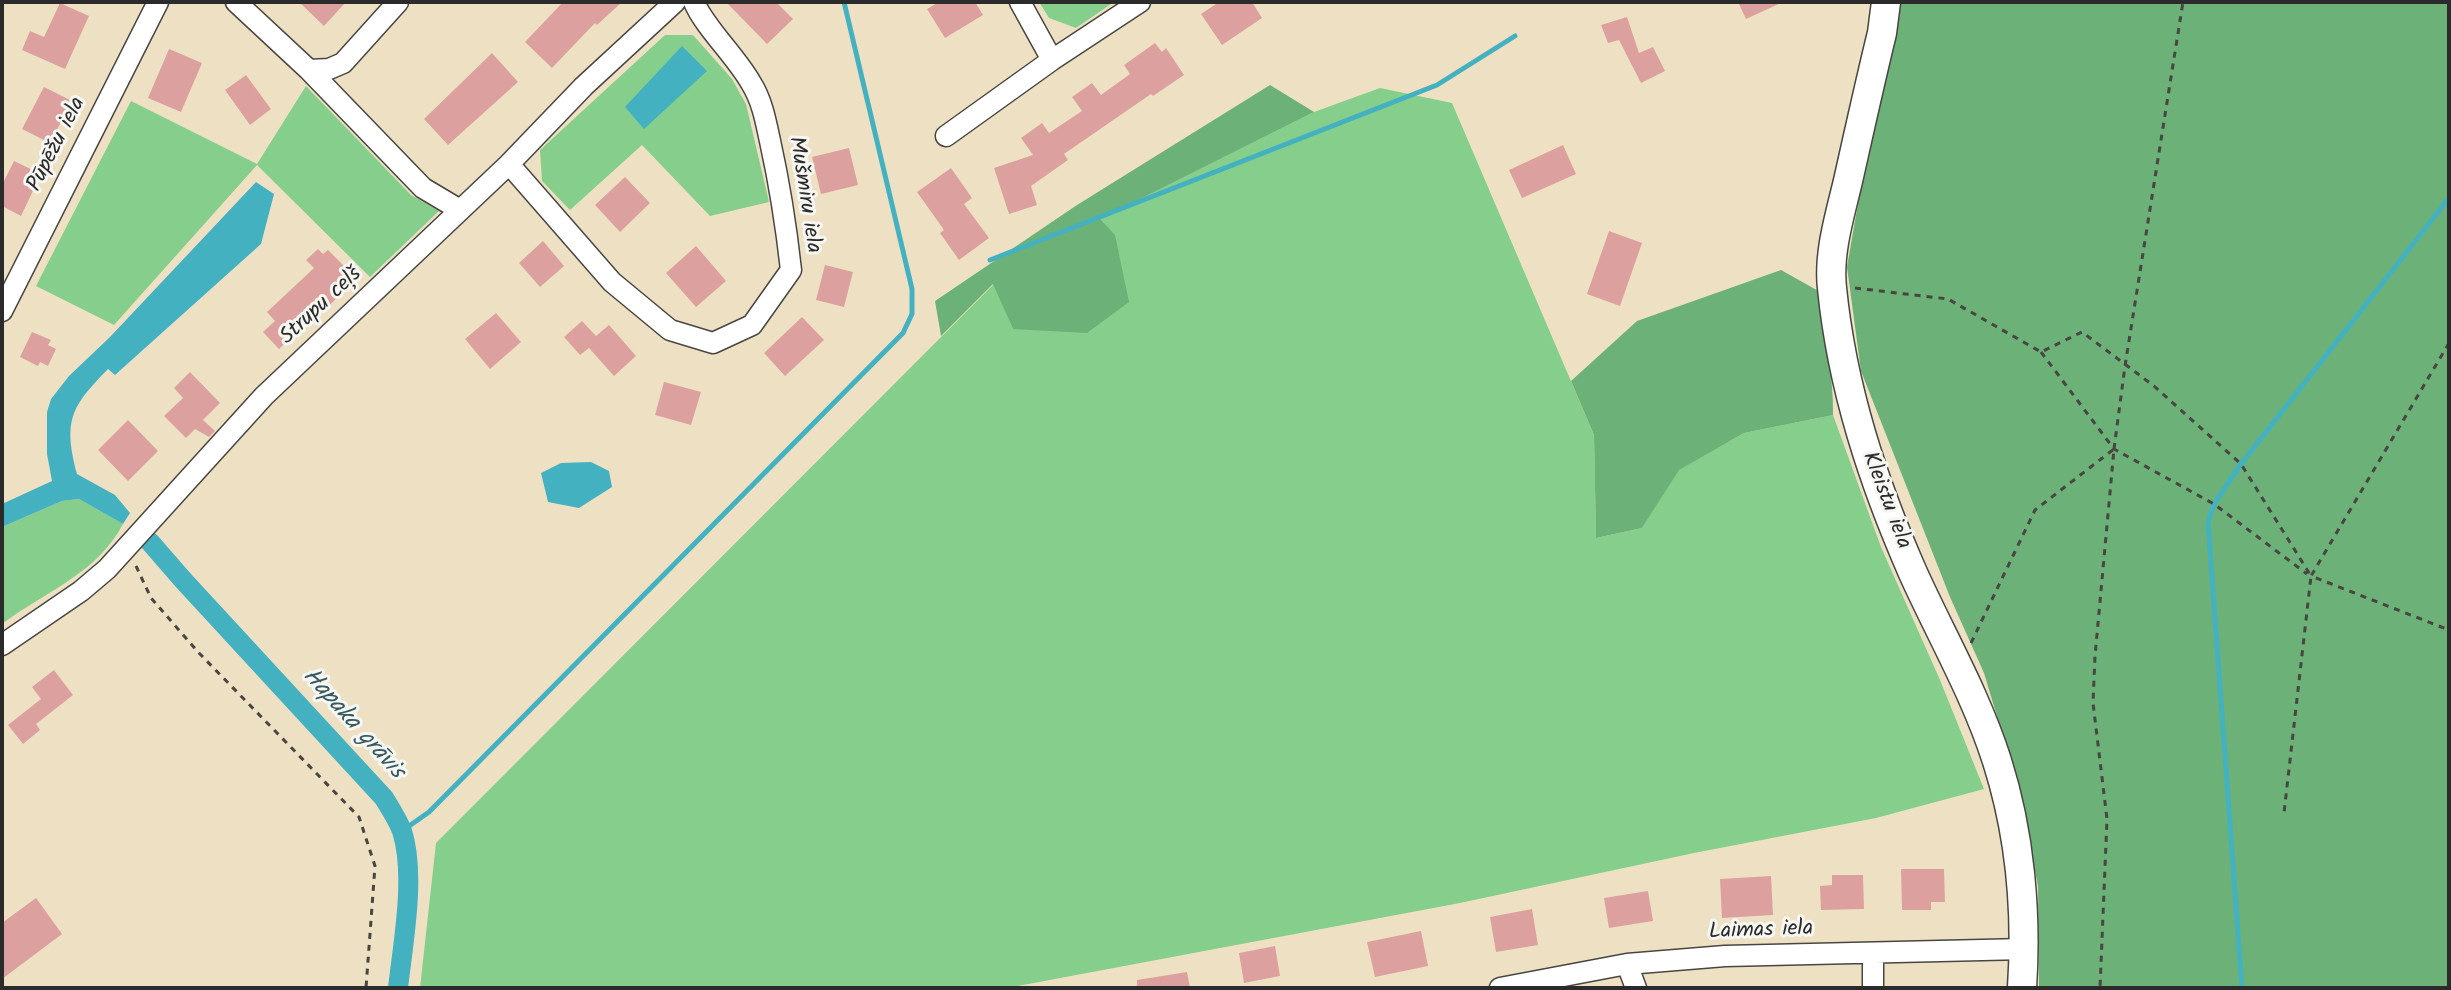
<!DOCTYPE html>
<html>
<head>
<meta charset="utf-8">
<style>
	body { margin:0 }
	#map { position:relative; width:2451px; height:990px; overflow:hidden; background:#eee1c3; font-family:Kalam,sans-serif }
	canvas { display:block }
	.frame { position:absolute; inset:0; border:4px solid #2b2b2b; pointer-events:none }
</style>
</head>
<body>
<div id="map">
<canvas width="2451" height="990"></canvas>
<div class="frame"></div>
</div>
<script>
const context = document.querySelector('canvas').getContext('2d');
context.lineJoin = 'round';
function paint(path, color) { context.fillStyle = color; context.fill(path, 'evenodd'); }
function strokePath(path, color, width, dash) { context.strokeStyle = color; context.lineWidth = width; context.lineCap = dash ? 'butt' : 'round'; context.setLineDash(dash || []); context.stroke(path); }
function label(font, color, halo, rows, align = 'center') {
  context.font = font + ' Kalam,sans-serif'; context.lineWidth = 6; context.setLineDash([]); context.textBaseline = 'middle'; context.strokeStyle = halo; context.fillStyle = color; for (const [text, x, y, turn = 0] of rows) {
    context.save(); context.translate(x, y); context.rotate((+turn || 0) * Math.PI / 180); context.textAlign = isNaN(turn) ? turn : align; if (halo) context.strokeText(text, 0, 0); context.fillText(text, 0, 0); context.restore();
  }
}
const green = new Path2D(`
	M1039 2H1114L1076 28 1049 18Z
	M665 35H693L732 79 746 104 769 202 710 216 642 145 570 210 542 181 540 150Z
	M306 86 411 195 439 211 370 277 257 165 114 325 36 286 131 101 257 164Z
	M1380 88 1452 103 1594 435 1596 538 1642 528 1678 470 1744 433 1833 415 1881 547 1940 680 1984 789 1876 818 1694 853 1460 903 1007 988H420L436 843 994 284 1013 329 1099 219 1314 112Z
	M79 499 123 524C97 574 44 592 2 624V527L62 501Z`);
const forest = new Path2D(`
	M1893 2H2449V988H2039L2038 886 2020 793 1984 673 1950 597 1861 371 1847 267Z
	M1270 85 1314 112 1100 219 1115 235 1129 302 1087 333 1013 329 993 284 941 336 935 301 1077 205Z
	M1781 270 1822 293C1823 334 1834 374 1833 415L1744 433 1679 470 1642 528 1596 538 1594 435 1571 381 1637 321Z`);
const water = new Path2D(`
	M682 46 707 71 644 129 625 107Z
	M256 182 274 194 261 244 115 375 108 369C71 407 63 420 77 474L115 495 130 513 123 524 79 499 62 501 2 527V504L52 481 47 454V412L51 399 69 376 110 337Z
	M591 462 609 471 612 487 579 508 548 502 541 473 561 463Z`);
const stream = new Path2D(`
	M990 260 1437 85 1515 36
	M402 831 429 812 903 333 912 314V289L844 2
	M2242 988 2208 522 2214 504 2241 464 2449 198`);
const canal = new Path2D(`
	M150 542 183 580 384 798C390 808 398 820 402 831 416 875 403 943 398 988`);
const building = new Path2D(`
	M299 2H346L324 26Z
	M563 2H622L597 25 595 23 552 68 525 42Z
	M726 2H776L793 19 767 44Z
	M939 2H975L983 15 945 38 927 9Z
	M1219 2H1252L1262 18 1222 45 1201 14Z
	M1738 2H1783L1746 19Z
	M60 3 89 16 65 69 22 50 30 31 44 37Z
	M1627 17 1639 53 1653 47 1665 71 1641 83 1619 40 1608 43 1601 25Z
	M1155 43 1162 52 1166 48 1184 75 1153 96 1151 94 1064 154 1068 160 1031 186 1037 205 1009 214 994 168 1033 155 1021 138 1042 123 1049 133 1082 111 1072 97 1092 83 1101 95 1130 74 1124 65Z
	M169 49 202 63 181 112 148 98Z
	M492 53 518 82 448 145 424 119Z
	M246 75 271 109 250 125 225 90Z
	M44 87 72 101 50 143 22 129Z
	M1563 145 1576 174 1522 198 1509 170Z
	M849 148 858 185 821 194 812 157Z
	M14 161 41 174 21 216 2 206V185Z
	M951 168 972 198 964 204 989 238 959 260 940 233 944 230 917 192Z
	M625 177 650 203 620 232 595 205Z
	M1609 231 1642 243 1620 306 1587 294Z
	M543 241 564 266 540 287 519 263Z
	M696 246 726 281 696 307 666 273Z
	M318 249 323 254 328 250 356 278 325 310 323 308 279 349 263 332 275 321 267 312 314 268 306 260Z
	M825 265 853 272 844 307 816 300Z
	M496 313 521 342 490 369 465 339Z
	M802 317 824 340 785 376 764 353Z
	M582 321 596 336 609 325 636 356 614 376 589 348 580 355 564 337Z
	M32 332 51 340 48 345 56 349 48 366 40 362 38 366 20 357Z
	M190 372 220 403 203 420 215 431 209 437 195 429 186 438 164 416 183 398 174 388Z
	M664 382 701 392 691 425 655 415Z
	M128 420 158 451 128 481 98 450Z
	M54 670 73 695 36 724 40 730 23 744 8 725 41 699 32 687Z
	M1901 869H1944L1945 902H1931V910H1902Z
	M1832 875H1863L1864 909 1821 910 1820 886 1832 885Z
	M1771 876 1773 915 1722 918 1720 879Z
	M1648 891 1653 921 1609 928 1604 898Z
	M36 898 62 934 2 979V923Z
	M1532 909 1538 945 1496 952 1490 917Z
	M1421 931 1428 966 1375 977 1367 942Z
	M1275 946 1280 976 1244 983 1239 953Z
	M1187 972 1190 988H1137V980Z`);
const path = new Path2D(`
	M1855 288 1948 299 2041 352 2082 332 2154 386 2241 464 2311 576 2284 813
	M2449 343 2311 576 2449 630
	M2041 352 2114 449 2214 504 2307 574
	M2114 449 2125 366 2183 2
	M136 566 151 598 199 653 359 817 375 866 366 988
	M1971 643 2035 510 2114 449 2095 656 2093 703 2107 819 2100 988`);
const street = new Path2D(`
	M236 2 309 70 423 188 460 210
	M1020 2 1052 60
	M309 70 329 69 343 63 398 2
	M946 136 1052 60 1140 2
	M509 164 612 282 670 330 713 343 752 325 791 270C786 225 780 186 770 141 766 122 762 100 751 83 736 56 705 28 694 2
	M2 311 158 2
	M2 645 81 591 107 569 264 396 509 164 584 86 675 2
	M1873 953V988
	M1627 964 1636 988
	M1500 988 1627 964 1725 956 2025 949`);
const secondary = new Path2D(`
	M1886 2 1882 33C1870 82 1859 132 1848 181 1840 215 1828 253 1832 288 1842 388 1873 482 1913 573 1941 635 1976 695 1997 761 2020 833 2027 913 2022 988`);
const streetNames = [
	["Pūpēžu iela",58,145,-63],
	["Mušmiru iela",803,195,81],
	["Strupu ceļš",322,307,-43],
	["Kleistu iela",1885,501,69],
	["Laimas iela",1761,932,-2]
];
const waterNames = [
	["Hapaka grāvis",352,725,48]
];
paint(green, '#85ce8b');
paint(forest, '#6cb177');
paint(water, '#44b1c1');
strokePath(stream, '#44b1c1', 5);
strokePath(canal, '#44b1c1', 20);
paint(building, '#dca19f');
strokePath(street, '#484642', 23);
strokePath(secondary, '#484642', 31);
strokePath(path, '#484642', 3, [6, 6]);
strokePath(street, '#fff', 20);
strokePath(secondary, '#fff', 28);
label('22px', '#2b2b2b', '#f6f6f2', streetNames);
label('italic 24px', '#345a60', '#f6f6f2', waterNames);
</script>
</body>
</html>
